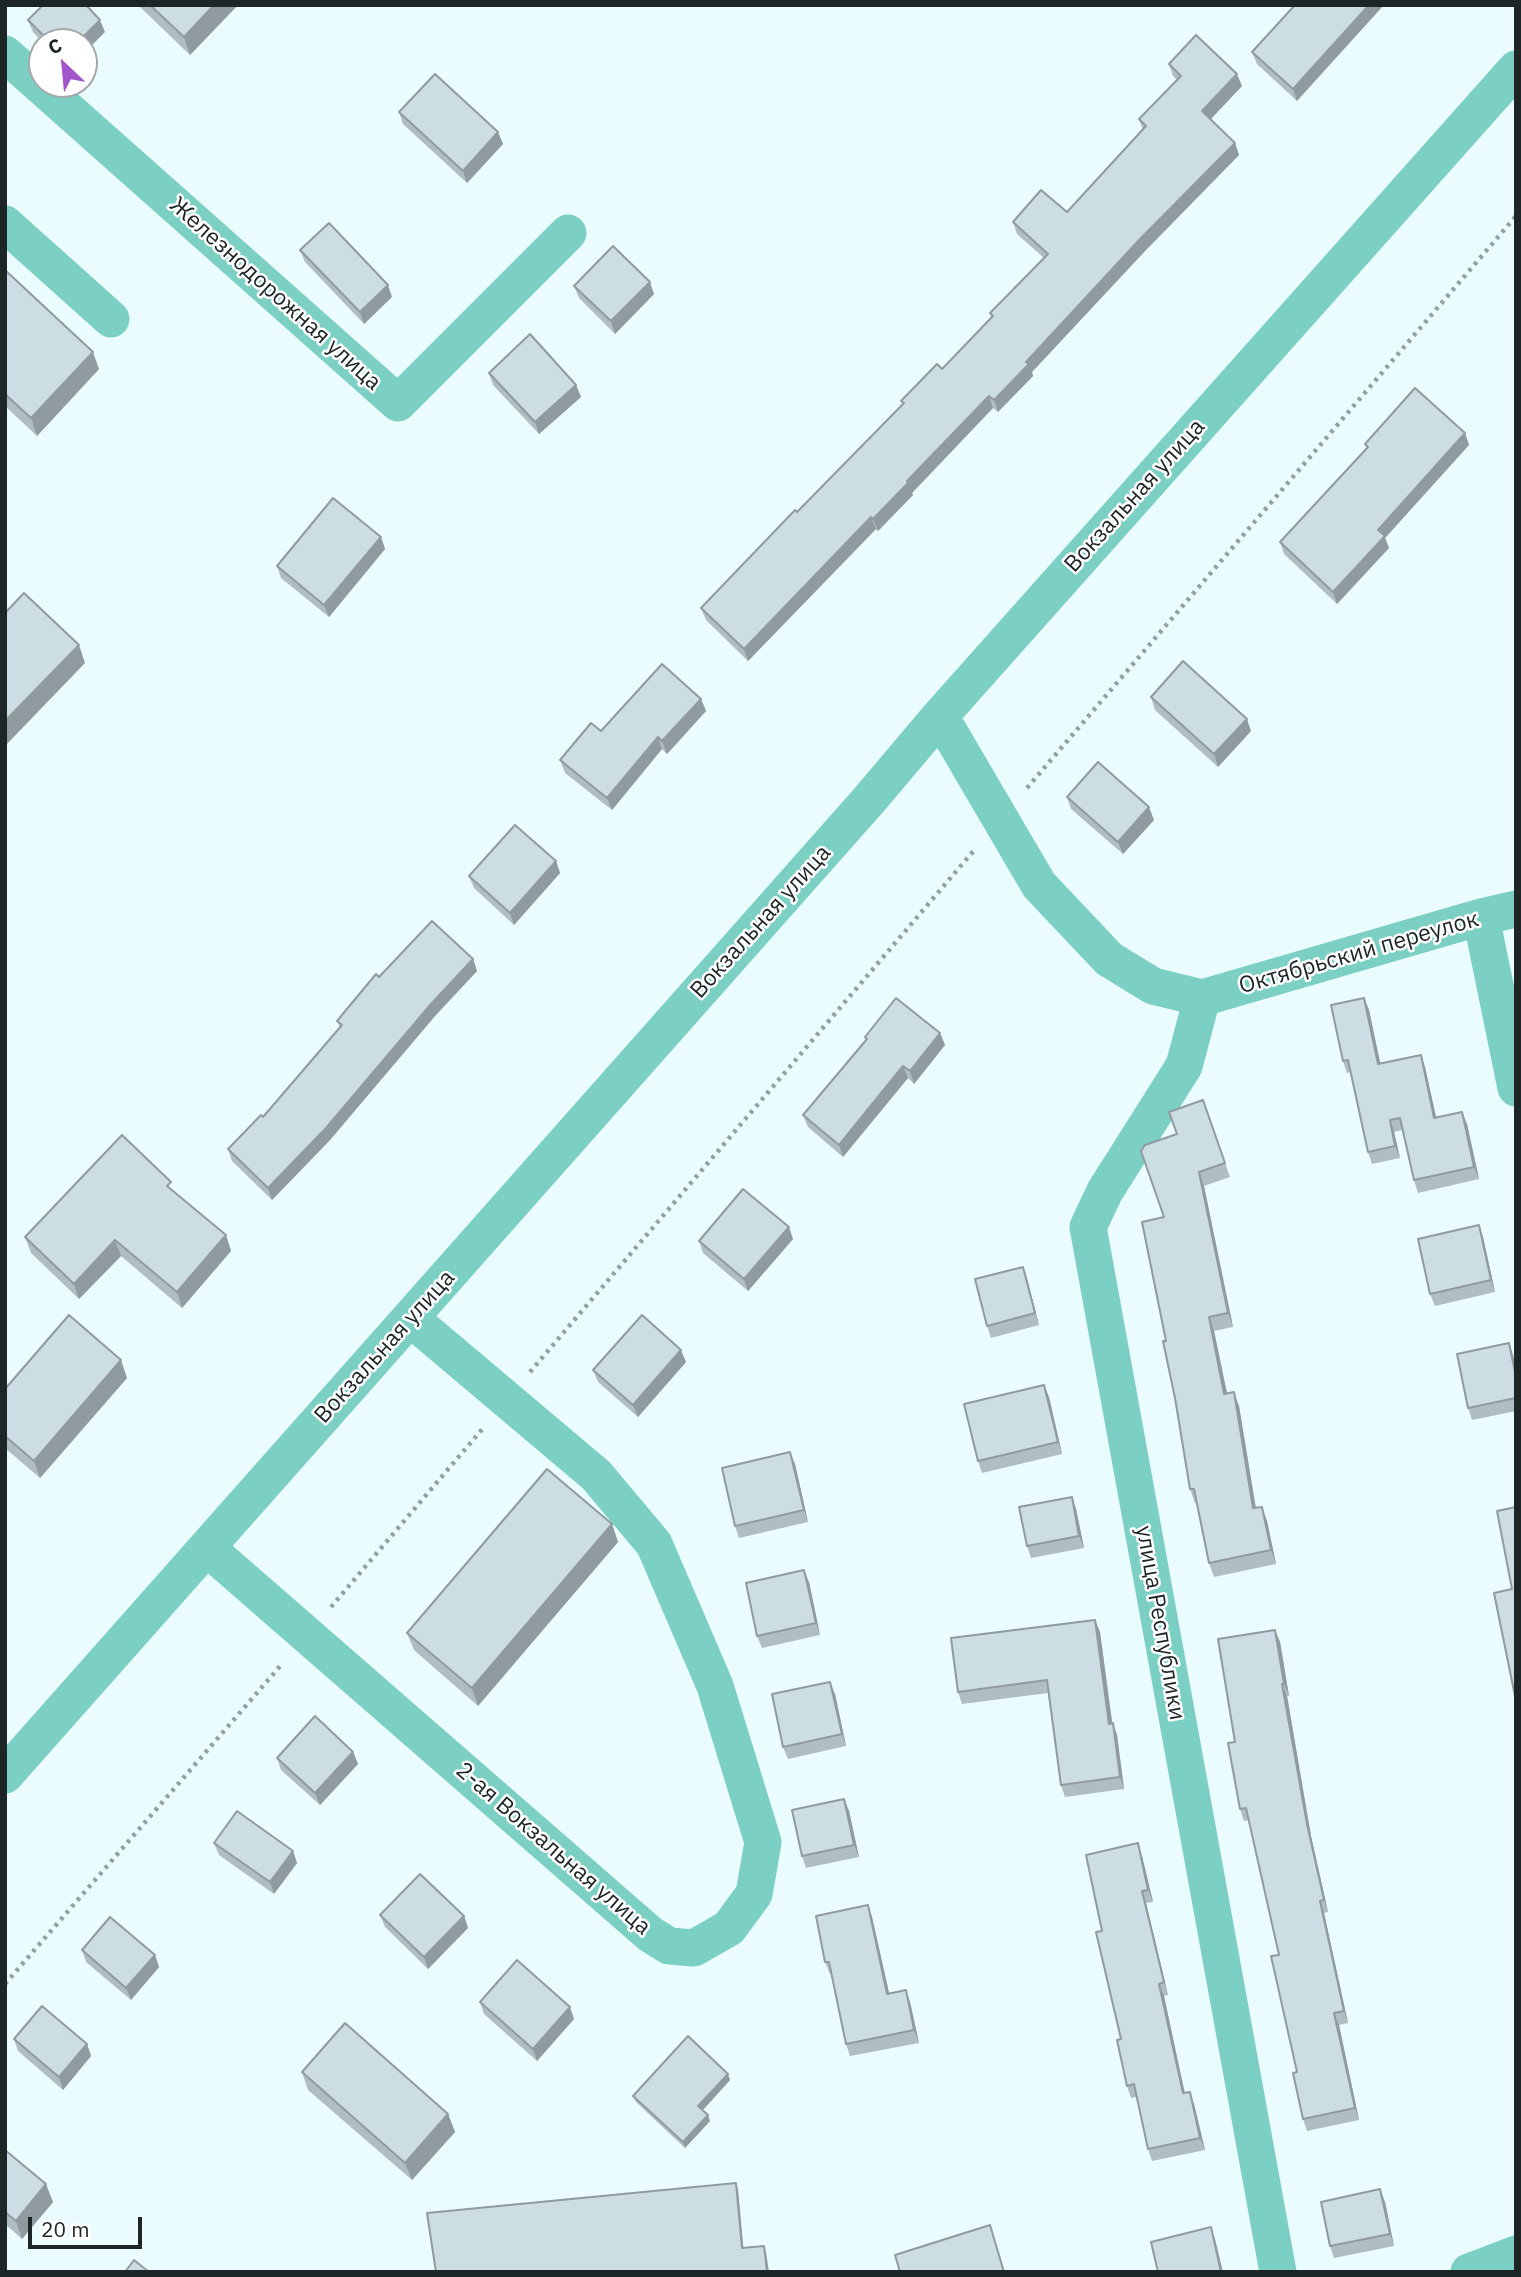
<!DOCTYPE html>
<html>
<head>
<meta charset="utf-8">
<style>
	body { margin:0 }
	#map { position:relative; width:1521px; height:2277px; overflow:hidden; background:#eafcfe; font-family:"IBM Plex Sans",sans-serif }
	canvas { display:block }
	.frame { position:absolute; inset:0; border:7px solid #1e2526; pointer-events:none }
	.north { position:absolute; left:28px; top:28px; width:70px; height:70px; box-sizing:border-box; background:#fff; border:2px solid #a5a8a8; border-radius:50%; rotate:334deg; font-size:19px; font-weight:700; line-height:28px; text-align:center; color:#1e2526 }
	.north::after { content:''; display:block; margin:auto; width:24px; height:32px; background:#a156c9; clip-path:polygon(50% 0,100% 100%,50% 72%,0 100%) }
	.scale { position:absolute; left:28px; top:2217px; width:114px; height:32px; box-sizing:border-box; border:4px solid #1e2526; border-top:0; padding-left:9px; font-size:21px; line-height:24px; white-space:nowrap; color:#1e2526; -webkit-text-stroke:5px #fff; paint-order:stroke }
</style>
</head>
<body>
<div id="map">
<canvas width="1521" height="2277"></canvas>
<div class="frame"></div>
<div class="north">С</div>
<div class="scale">20 m</div>
</div>
<script>
const context = document.querySelector('canvas').getContext('2d');
context.lineJoin = 'round';
function strokePath(path, color, width, dash) { context.strokeStyle = color; context.lineWidth = width; context.lineCap = dash ? 'butt' : 'round'; context.setLineDash(dash || []); context.stroke(path); }
function paint(path, color) { context.fillStyle = color; context.fill(path, 'evenodd'); }
function label(font, color, halo, rows, align = 'center') {
  context.font = font + ' "IBM Plex Sans",sans-serif'; context.lineWidth = 5; context.setLineDash([]); context.textBaseline = 'middle'; context.strokeStyle = halo; context.fillStyle = color; for (const [text, x, y, turn = 0] of rows) {
    context.save(); context.translate(x, y); context.rotate((+turn || 0) * Math.PI / 180); context.textAlign = isNaN(turn) ? turn : align; if (halo) context.strokeText(text, 0, 0); context.fillText(text, 0, 0); context.restore();
  }
}
const path = new Path2D(`
	M1027 788 1516 216
	M530 1372 976 848
	M331 1607 484 1427
	M5 1984 282 1664`);
const minor = new Path2D(`
	M5 54 398 403 568 233
	M5 224 111 319
	M940 716 1039 885 1109 959 1153 986 1202 998
	M1481 917 1516 1088
	M1202 998 1184 1066 1105 1191 1088 1227 1278 2272
	M1202 998 1481 917 1516 909
	M207 1548 650 1934 669 1946 694 1948 729 1928 754 1894 763 1842 715 1686 654 1544 596 1475 410 1318
	M5 1775 869 800 940 716 1516 69
	M1469 2272 1516 2254`);
const wall = new Path2D(`
	M138 5H238L190 55Z
	M1295 5 1297 101 1257 64 1252 52Z
	M28 20 105 32 84 42H42L33 32Z
	M1169 64 1242 86 1211 119 1235 143 1239 155 1145 251 1032 372 1033 376 998 412 993 408 912 493 913 495 878 531 876 529 748 661 706 620 701 608 903 404 901 401 942 369 991 317 990 313 1044 258 1017 234 1013 222 1067 212 1143 130 1139 119 1177 80 1173 76Z
	M399 112 498 132 503 144 467 183 403 124Z
	M300 250 392 297 364 324 305 262Z
	M5 270 99 369 37 436 5 406Z
	M574 286 654 294 615 334 579 298Z
	M489 373 576 385 581 397 539 434 493 385Z
	M1465 433 1469 445 1385 538 1389 548 1337 604 1284 554 1280 542 1367 449 1365 444Z
	M381 537 385 549 329 617 281 578 277 566Z
	M1151 697 1251 731 1218 767 1155 710Z
	M701 699 706 711 667 754 662 749 612 810 565 773 560 760 601 731Z
	M1067 797 1154 820 1123 854 1071 809Z
	M556 861 560 873 514 925 474 888 469 876Z
	M473 959 477 971 435 1016 330 1140 272 1200 232 1161 228 1149 263 1117 340 1028 337 1021 379 977Z
	M1364 998 1369 1010 1380 1064 1421 1055 1425 1067 1436 1118 1462 1112 1467 1124 1479 1179 1418 1193 1414 1180 1402 1130 1394 1132 1400 1158 1372 1164 1368 1152 1351 1072 1347 1073 1343 1061Z
	M940 1033 945 1045 914 1084 908 1078 843 1157 808 1127 803 1115 866 1040 865 1037Z
	M1203 1100 1230 1177 1204 1186 1233 1327 1214 1331 1227 1393 1239 1406 1256 1508 1267 1521 1276 1564 1214 1577 1209 1563 1197 1503H1195L1190 1489 1166 1341 1164 1217Z
	M174 1191 226 1235 231 1251 182 1308 121 1256 79 1299 31 1253 25 1237Z
	M1483 1237 1495 1292 1435 1306 1430 1294Z
	M793 1239 748 1291 703 1253 699 1241Z
	M1023 1267 1027 1279 1039 1325 991 1338 987 1326Z
	M1513 1355 1516 1368V1411L1472 1420 1468 1408Z
	M686 1362 638 1417 598 1382 593 1370Z
	M127 1378 40 1478 5 1448V1389Z
	M1044 1385 1049 1397 1062 1454 982 1473 978 1461Z
	M795 1464 808 1522 739 1538 735 1526Z
	M1072 1497 1076 1509 1084 1548 1031 1558 1027 1546Z
	M612 1524 618 1542 478 1706 414 1650 407 1633Z
	M809 1582 820 1635 762 1648 757 1636Z
	M1095 1620 1100 1632 1112 1723 1117 1735 1124 1789 1065 1797 1061 1785 1048 1693 962 1704 958 1692Z
	M1275 1630 1280 1642 1289 1696H1287L1311 1836 1328 1912 1324 1913 1348 2023 1339 2025 1359 2120 1307 2131 1303 2119 1297 2072 1279 1955 1249 1820 1244 1821 1240 1809Z
	M835 1694 846 1746 788 1759 783 1747Z
	M353 1752 358 1764 320 1805 281 1770 277 1758Z
	M844 1799 849 1811 859 1857 806 1868 802 1856Z
	M214 1843 293 1851 297 1863 274 1894 219 1855Z
	M1142 1856 1153 1902 1146 1903 1168 1995 1164 1996 1185 2093 1194 2104 1205 2150 1152 2161 1148 2149 1137 2097 1131 2098 1127 2086 1121 2039 1102 1931Z
	M868 1905 872 1917 889 1993 910 2002 919 2043 850 2056 846 2044 831 1974H830L825 1962Z
	M380 1915 464 1916 468 1928 428 1969 385 1927Z
	M82 1950 155 1955 159 1967 131 2000 86 1962Z
	M480 2002 574 2019 537 2061 484 2014Z
	M14 2039 87 2044 91 2056 63 2090 18 2051Z
	M302 2072 448 2114 455 2132 412 2180 308 2090Z
	M728 2074 730 2080 703 2110 710 2121 685 2148 636 2102 633 2096Z
	M5 2150 53 2202 22 2239 5 2224Z
	M1385 2202 1394 2246 1334 2258 1330 2246Z`);
const shadedWall = new Path2D(`
	M214 5H238L190 55 184 37Z
	M1369 5H1384L1297 101 1293 89Z
	M100 20 105 32 84 53V42H78Z
	M1237 74 1242 86 1207 123 1202 111Z
	M498 132 503 144 467 183 463 171Z
	M1235 143 1239 155 1145 251 1032 372 1033 376 998 412 994 400 1026 362 1140 239Z
	M650 282 654 294 615 334 611 321Z
	M388 285 392 297 364 324 360 312Z
	M93 352 99 369 37 436 31 418Z
	M576 385 581 397 539 434 535 422Z
	M989 396 993 408 912 493 913 495 878 531 873 519 907 481Z
	M1465 433 1469 445 1385 538 1389 548 1337 604 1333 592 1378 530Z
	M871 517 876 529 748 661 744 649Z
	M381 537 385 549 329 617 324 605Z
	M79 645 85 663 5 746V721Z
	M701 699 706 711 667 754 662 741Z
	M1247 719 1251 731 1218 767 1214 754Z
	M658 737 662 749 612 810 607 798Z
	M1149 807 1154 820 1123 854 1118 842Z
	M556 861 560 873 514 925 510 913Z
	M473 959 477 971 435 1016 330 1140 272 1200 268 1188 431 1004Z
	M1364 998 1369 1010 1383 1076 1378 1064Z
	M940 1033 945 1045 914 1084 910 1071Z
	M1421 1055 1425 1067 1439 1130 1434 1118Z
	M903 1066 908 1078 843 1157 839 1145Z
	M1462 1112 1467 1124 1479 1179 1474 1167Z
	M1390 1120 1394 1132 1400 1158 1395 1146Z
	M1199 1172 1204 1186 1233 1327 1228 1313Z
	M1479 1225 1483 1237 1495 1292 1491 1280Z
	M789 1227 793 1239 748 1291 744 1279Z
	M226 1235 231 1251 182 1308 177 1292Z
	M115 1240 121 1256 79 1299 74 1284Z
	M1023 1267 1027 1279 1039 1325 1035 1313Z
	M1209 1317 1214 1331 1230 1408 1224 1394Z
	M1509 1343 1513 1355 1516 1368V1377Z
	M681 1350 686 1362 638 1417 633 1405Z
	M121 1360 127 1378 40 1478 34 1461Z
	M1044 1385 1049 1397 1062 1454 1058 1442Z
	M1234 1392 1239 1406 1258 1522 1253 1508Z
	M790 1452 795 1464 808 1522 804 1510Z
	M1072 1497 1076 1509 1084 1548 1079 1536Z
	M1262 1507 1267 1521 1276 1564 1271 1550Z
	M612 1524 618 1542 478 1706 472 1688Z
	M804 1570 809 1582 820 1635 816 1623Z
	M1095 1620 1100 1632 1114 1736 1109 1724Z
	M1275 1630 1280 1642 1289 1696 1284 1684Z
	M830 1682 835 1694 846 1746 842 1734Z
	M1282 1684 1287 1696 1311 1836 1328 1912 1324 1900 1307 1824Z
	M1113 1723 1117 1735 1124 1789 1120 1777Z
	M353 1752 358 1764 320 1805 315 1793Z
	M844 1799 849 1811 859 1857 854 1845Z
	M1138 1843 1142 1856 1153 1902 1148 1890Z
	M293 1851 297 1863 274 1894 270 1882Z
	M1142 1891 1146 1903 1168 1995 1164 1982Z
	M1320 1901 1324 1913 1348 2023 1344 2011Z
	M868 1905 872 1917 892 2006 887 1994Z
	M464 1916 468 1928 428 1969 424 1957Z
	M155 1955 159 1967 131 2000 126 1988Z
	M1159 1984 1164 1996 1187 2105 1183 2093Z
	M906 1990 910 2002 919 2043 914 2030Z
	M570 2007 574 2019 537 2061 533 2049Z
	M1334 2013 1339 2025 1359 2120 1355 2108Z
	M87 2044 91 2056 63 2090 59 2077Z
	M728 2074 730 2080 701 2112 698 2106Z
	M1190 2092 1194 2104 1205 2150 1200 2138Z
	M448 2114 455 2132 412 2180 405 2163Z
	M708 2115 710 2121 685 2148 683 2142Z
	M736 2183 738 2189 744 2254 742 2248Z
	M46 2184 53 2202 22 2239 16 2221Z
	M1380 2189 1385 2202 1394 2246 1390 2234Z
	M1211 2227 1215 2239 1223 2272H1221Z
	M764 2246 766 2252 769 2272H767Z`);
const building = new Path2D(`
	M43 5H86L100 20 78 42H50L28 20Z
	M150 5H214L184 37Z
	M1295 5H1369L1293 89 1252 52Z
	M1196 35 1237 74 1202 111 1235 143 1140 239 1026 362 1029 364 994 400 989 396 907 481 908 483 873 519 871 517 744 649 701 608 795 510 797 512 904 403 901 401 937 364 942 369 993 316 990 313 1048 254 1013 222 1041 190 1067 212 1146 126 1139 119 1181 76 1169 64Z
	M435 74 498 132 463 171 399 112Z
	M329 223 388 285 360 312 300 250Z
	M613 246 650 282 611 321 574 286Z
	M5 270 93 352 31 418 5 394Z
	M530 334 576 385 535 422 489 373Z
	M1415 388 1465 433 1378 530 1385 536 1333 592 1280 542 1368 447 1365 444Z
	M333 498 381 537 324 605 277 566Z
	M24 593 79 645 5 721V613Z
	M1183 661 1247 719 1214 754 1151 697Z
	M662 664 701 699 662 741 658 737 607 798 560 760 591 723 601 731Z
	M1098 762 1149 807 1118 842 1067 797Z
	M515 825 556 861 510 913 469 876Z
	M432 921 473 959 431 1004 326 1128 268 1188 228 1149 261 1115 263 1117 342 1025 337 1021 376 974 379 977Z
	M896 998 940 1033 910 1071 903 1066 839 1145 803 1115 867 1039 865 1037Z
	M1364 998 1378 1064 1421 1055 1434 1118 1462 1112 1474 1167 1414 1180 1400 1118 1390 1120 1395 1146 1368 1152 1348 1060 1343 1061 1331 1005Z
	M1203 1100 1225 1163 1199 1172 1228 1313 1209 1317 1224 1394 1234 1392 1253 1508 1262 1507 1271 1550 1209 1563 1194 1489H1190L1175 1398 1163 1341H1166L1142 1222 1164 1217 1141 1151 1145 1145 1177 1134 1169 1112Z
	M122 1135 171 1182 167 1186 226 1235 177 1292 115 1240 74 1284 25 1237Z
	M743 1189 789 1227 744 1279 699 1241Z
	M1479 1225 1491 1280 1430 1294 1418 1239Z
	M1023 1267 1035 1313 987 1326 975 1279Z
	M69 1315 121 1360 34 1461 5 1436V1389Z
	M642 1315 681 1350 633 1405 593 1370Z
	M1509 1343 1516 1377V1398L1468 1408 1457 1354Z
	M1044 1385 1058 1442 978 1461 964 1404Z
	M790 1452 804 1510 735 1526 722 1468Z
	M547 1469 612 1524 472 1688 407 1633Z
	M1072 1497 1079 1536 1027 1546 1019 1507Z
	M1516 1507V1701L1494 1593 1512 1589 1497 1511Z
	M804 1570 816 1623 757 1636 746 1583Z
	M1095 1620 1109 1724 1113 1723 1120 1777 1061 1785 1047 1680 958 1692 951 1638Z
	M1275 1630 1284 1684H1282L1307 1824 1324 1900 1320 1901 1344 2011 1334 2013 1355 2108 1303 2119 1293 2073 1297 2072 1271 1956 1279 1955 1246 1808 1240 1809 1228 1743 1235 1742 1218 1639Z
	M830 1682 842 1734 783 1747 772 1694Z
	M315 1716 353 1752 315 1793 277 1758Z
	M844 1799 854 1845 802 1856 792 1810Z
	M237 1811 293 1851 270 1882 214 1843Z
	M1138 1843 1148 1890 1142 1891 1164 1982 1159 1984 1183 2093 1190 2092 1200 2138 1148 2149 1134 2084 1127 2086 1117 2040 1121 2039 1096 1932 1102 1931 1086 1855Z
	M420 1874 464 1916 424 1957 380 1915Z
	M868 1905 887 1994 906 1990 914 2030 846 2044 829 1962H825L816 1916Z
	M110 1917 155 1955 126 1988 82 1950Z
	M517 1960 570 2007 533 2049 480 2002Z
	M42 2006 87 2044 59 2077 14 2039Z
	M345 2023 448 2114 405 2163 302 2072Z
	M688 2036 728 2074 698 2106 708 2115 683 2142 633 2096Z
	M5 2150 46 2184 16 2221 5 2212Z
	M736 2183 742 2248 764 2246 767 2272H436L427 2213Z
	M1380 2189 1390 2234 1330 2246 1321 2202Z
	M990 2225 1004 2272H900L895 2255Z
	M1211 2227 1221 2272H1158L1151 2242Z
	M134 2260 149 2272H125Z`);
const streetNames = [
	["Железнодорожная улица",275,294,42],
	["Вокзальная улица",1135,496,-48],
	["Вокзальная улица",761,922,-48],
	["Октябрьский переулок",1359,953,-16],
	["Вокзальная улица",385,1347,-48],
	["улица Республики",1160,1623,80],
	["2-ая Вокзальная улица",553,1849,41]
];
strokePath(path, '#94a1a2', 4.5, [3.5, 5]);
strokePath(minor, '#7ccfc3', 37);
paint(wall, '#b0bec4');
paint(shadedWall, '#909ba0');
paint(building, '#cddde4');
strokePath(building, '#909ba0', 2);
label('23px', '#1e2526', '#fff', streetNames);
</script>
</body>
</html>
